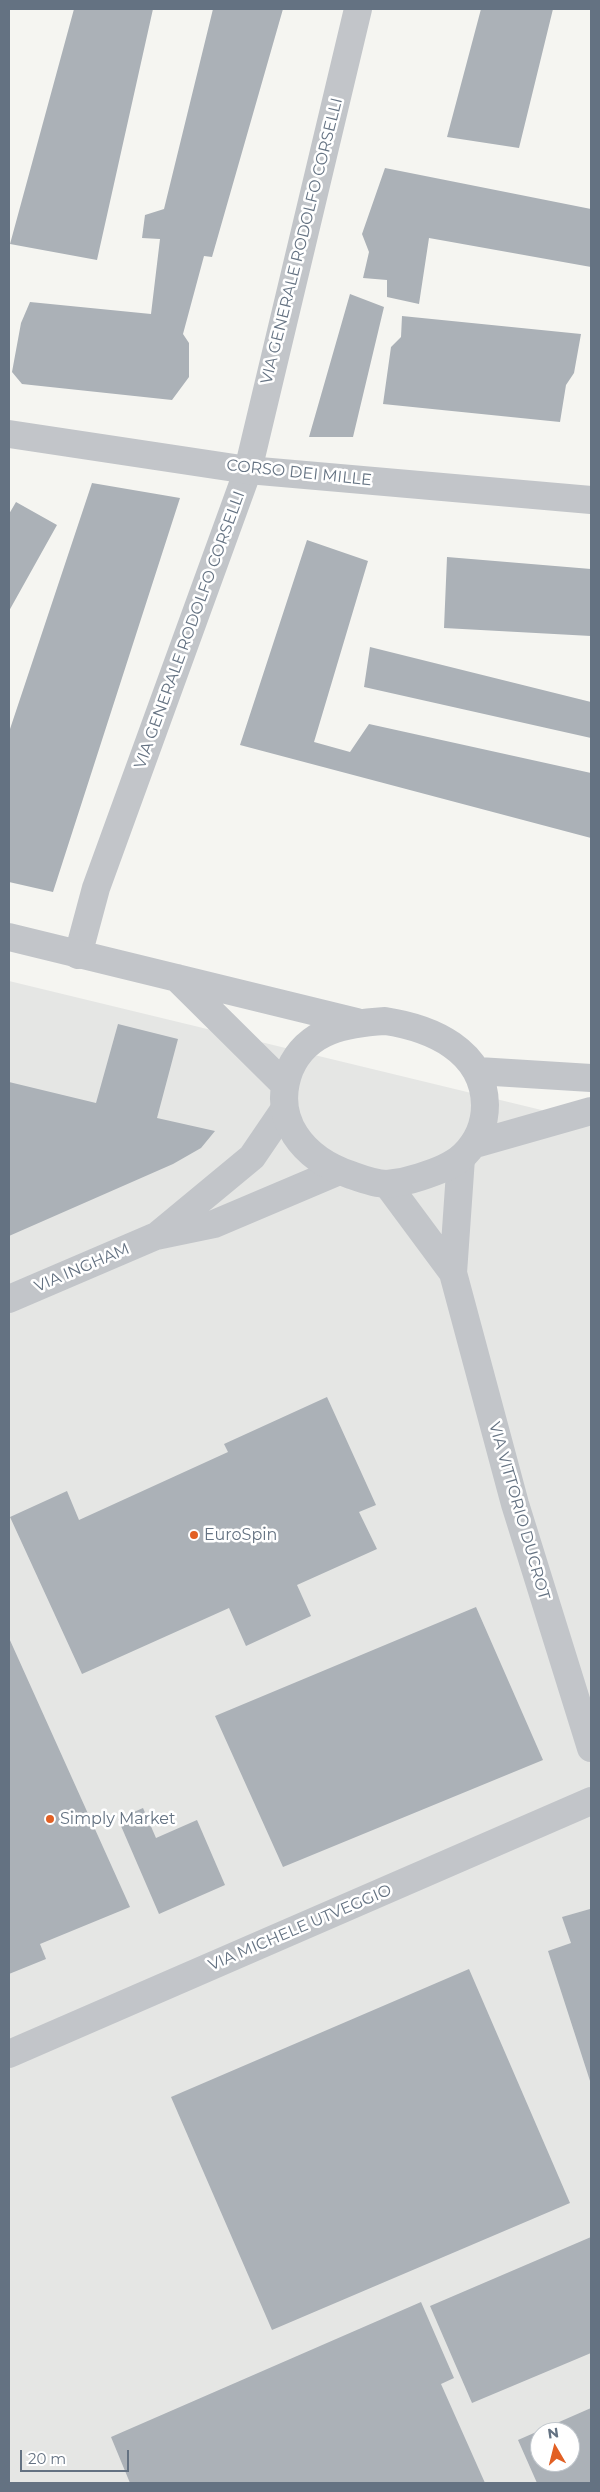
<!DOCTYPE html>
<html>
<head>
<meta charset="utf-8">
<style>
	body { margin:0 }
	#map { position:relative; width:600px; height:2492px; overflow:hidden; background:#f5f5f1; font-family:Montserrat,sans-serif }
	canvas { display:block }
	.frame { position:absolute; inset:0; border:10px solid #647282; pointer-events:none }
	.north { position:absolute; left:530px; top:2422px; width:50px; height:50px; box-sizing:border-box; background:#fff; border:1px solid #c1c7cd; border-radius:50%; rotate:352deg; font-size:14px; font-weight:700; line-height:20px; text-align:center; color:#647282 }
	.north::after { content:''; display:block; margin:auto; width:18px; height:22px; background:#e26024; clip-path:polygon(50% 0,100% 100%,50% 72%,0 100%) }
	.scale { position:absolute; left:20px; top:2450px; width:109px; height:22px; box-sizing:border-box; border:2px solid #647282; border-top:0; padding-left:6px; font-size:15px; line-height:18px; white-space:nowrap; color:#647282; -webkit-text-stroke:4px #fff; paint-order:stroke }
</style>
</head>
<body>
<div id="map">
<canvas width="600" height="2492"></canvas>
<div class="frame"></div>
<div class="north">N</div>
<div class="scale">20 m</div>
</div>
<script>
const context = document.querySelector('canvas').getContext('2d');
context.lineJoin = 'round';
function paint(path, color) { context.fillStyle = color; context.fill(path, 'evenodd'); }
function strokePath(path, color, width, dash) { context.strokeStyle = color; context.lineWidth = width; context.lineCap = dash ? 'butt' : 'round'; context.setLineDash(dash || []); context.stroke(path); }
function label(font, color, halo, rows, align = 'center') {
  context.font = font + ' Montserrat,sans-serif'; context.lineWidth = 5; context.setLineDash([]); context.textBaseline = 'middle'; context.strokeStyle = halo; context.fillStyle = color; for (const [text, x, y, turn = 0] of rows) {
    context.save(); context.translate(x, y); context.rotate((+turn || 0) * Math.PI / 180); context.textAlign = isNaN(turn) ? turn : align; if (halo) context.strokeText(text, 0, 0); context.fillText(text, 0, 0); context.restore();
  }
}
const built = new Path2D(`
	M9 981 591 1122V2483H9ZM540 2432H570V2462H540Z`);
const building = new Path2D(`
	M74 9H153L97 260 10 244Z
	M213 9H283L212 257 204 256 183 334 189 343V377L172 400 22 384 12 372 21 323 30 302 151 314 160 239 142 238 145 215 164 209Z
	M481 9H553L519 148 447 137Z
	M385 168 591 209V267L429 238 419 304 387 297V280L363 278 369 252 362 234Z
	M350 294 384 307 353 437H309Z
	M402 316 581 334 574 373 566 385 560 422 383 404 391 347 401 337Z
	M92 483 180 498 53 892 9 882V732Z
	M16 502 57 525 9 611V514Z
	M307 540 368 561 314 742 350 752 369 724 591 773V838L240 745Z
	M447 557 591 569V636L444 628Z
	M370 647 591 702V738L364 687Z
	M118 1024 178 1039 157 1118 215 1131 201 1148 173 1164 9 1236V1082L96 1103Z
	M327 1397 376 1505 359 1512 377 1549 297 1585 311 1616 246 1646 229 1608 82 1674 10 1517 67 1491 79 1520 228 1452 224 1444Z
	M476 1607 543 1760 283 1867 215 1716Z
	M9 1638 130 1907 40 1944 46 1959 9 1974Z
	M143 1808 156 1838 197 1820 225 1885 159 1914 118 1819Z
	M590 1909 591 1913V2084L548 1951 571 1943 562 1917Z
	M469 1969 570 2203 272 2330 171 2097Z
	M591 2237V2353L472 2403 430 2306Z
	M421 2302 454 2378 441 2384 485 2483H130L111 2437Z
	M591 2408V2483H537L518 2440ZM540 2432H570V2462H540Z`);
const minor = new Path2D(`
	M78 955 96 888 248 470 358 9
	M461 1158 453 1273 515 1504 591 1748
	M387 1184 453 1273
	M159 1234 252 1157 284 1110
	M9 1299 156 1236 214 1224 339 1171
	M9 2054 591 1801`);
const tertiary = new Path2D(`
	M9 434 248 470 591 500
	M9 937 357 1022
	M177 978 284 1084
	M385 1021C431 1028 484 1050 485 1105 485 1124 478 1141 464 1155 453 1166 435 1172 420 1177 411 1180 398 1183 387 1184 375 1184 362 1179 351 1175 304 1159 270 1120 290 1069 298 1051 312 1038 330 1031 347 1024 367 1022 385 1021Z
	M478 1071 591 1078
	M475 1144 591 1111`);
const markers = [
	[194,1535,5,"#e26024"],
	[50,1819,5,"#e26024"]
];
const streetNames = [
	["VIA GENERALE RODOLFO CORSELLI",302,241,-76],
	["CORSO DEI MILLE",299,473,6],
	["VIA GENERALE RODOLFO CORSELLI",190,630,-70],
	["VIA INGHAM",82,1268,-23],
	["VIA VITTORIO DUCROT",519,1511,74],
	["VIA MICHELE UTVEGGIO",300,1928,-23]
];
const poiNames = [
	["EuroSpin",204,1535],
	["Simply Market",60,1819]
];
paint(built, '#e5e6e4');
paint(building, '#abb1b7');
strokePath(minor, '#c2c5c9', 28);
strokePath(tertiary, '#c2c5c9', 28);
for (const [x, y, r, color] of markers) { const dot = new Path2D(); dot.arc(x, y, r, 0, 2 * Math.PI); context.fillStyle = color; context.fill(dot); strokePath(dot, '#fff', 2); }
label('16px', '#647282', '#fff', streetNames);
label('16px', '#647282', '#fff', poiNames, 'left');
</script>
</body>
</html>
